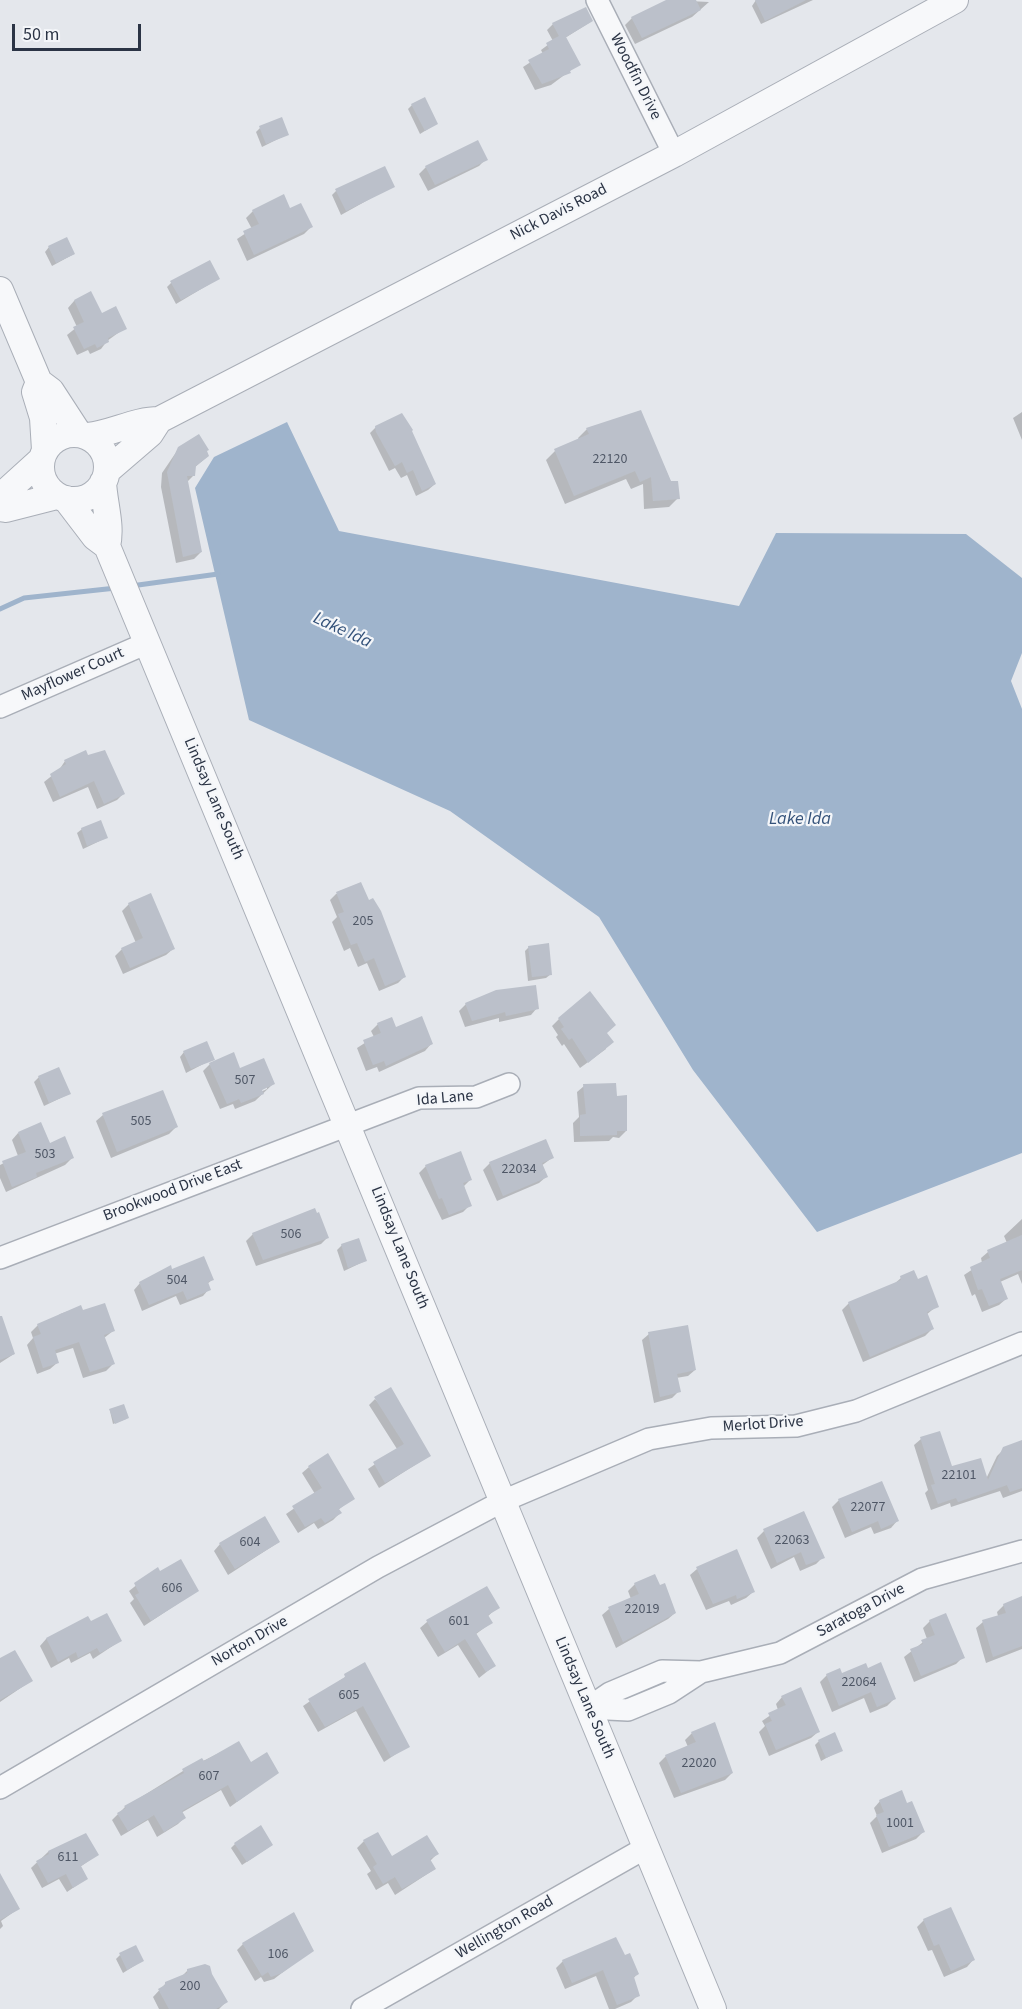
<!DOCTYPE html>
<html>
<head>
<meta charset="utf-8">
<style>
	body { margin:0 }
	#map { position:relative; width:1022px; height:2009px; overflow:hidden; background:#e4e7ec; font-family:"Source Sans 3",sans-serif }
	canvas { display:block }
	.scale { position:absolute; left:12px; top:24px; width:129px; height:27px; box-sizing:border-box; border:3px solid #2b3445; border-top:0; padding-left:8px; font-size:18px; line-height:21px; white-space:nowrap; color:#2b3445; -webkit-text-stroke:4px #f4f6f9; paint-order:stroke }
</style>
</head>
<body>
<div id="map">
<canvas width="1022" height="2009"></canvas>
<div class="scale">50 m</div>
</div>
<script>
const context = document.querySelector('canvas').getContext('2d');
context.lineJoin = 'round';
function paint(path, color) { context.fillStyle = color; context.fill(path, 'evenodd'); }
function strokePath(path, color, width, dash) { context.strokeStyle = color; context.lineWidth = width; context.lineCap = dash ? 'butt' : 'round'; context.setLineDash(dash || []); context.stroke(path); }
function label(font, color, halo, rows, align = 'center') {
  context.font = font + ' "Source Sans 3",sans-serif'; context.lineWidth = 4.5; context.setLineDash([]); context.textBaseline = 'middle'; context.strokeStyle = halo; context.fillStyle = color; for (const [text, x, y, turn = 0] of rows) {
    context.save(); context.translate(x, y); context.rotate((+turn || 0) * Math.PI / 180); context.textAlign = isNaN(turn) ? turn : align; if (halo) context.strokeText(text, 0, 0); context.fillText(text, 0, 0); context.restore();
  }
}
const water = new Path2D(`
	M287 422 339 531 739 606 776 533 966 534 1022 578V653L1011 681 1022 709V1153L817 1232 693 1070 599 917 450 811 249 720 195 488 214 457Z`);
const shadow = new Path2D(`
	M669 0 709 2 692 17 635 44 625 25 632 18Z
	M756 0H813L761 24 752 6Z
	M592 21 565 38 579 64 551 85 535 90 523 67 543 54 541 50 553 41 547 30 553 24Z
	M412 105 436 124 420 134 408 109Z
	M260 128 288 134 262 147 256 132Z
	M486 159 479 166 428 191 419 174 426 167Z
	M393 186 341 215 332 195 336 191Z
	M253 211 311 227 304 234 247 261 237 239 252 229 246 218Z
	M49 247 74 254 52 266 45 252Z
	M218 279 176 304 167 287 171 283Z
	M91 293 101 315 125 328 107 341 101 349 90 354 88 350 77 355 67 335 77 327 68 308 74 301Z
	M640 411 678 498 669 507 644 509 643 484 631 489 626 479 565 504 546 460 555 451 579 440 578 438 587 429Z
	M1022 412V440L1013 418Z
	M376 427 410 431 435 484 428 490 416 496 407 475 401 478 395 468 389 471 370 433Z
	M179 448 206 451 208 456 194 468 193 476 186 483 201 552 194 559 176 563 161 487 162 473Z
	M87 757 123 794 117 800 97 809 88 787 53 802 44 782 59 770 65 761Z
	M82 829 106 838 83 849 77 833Z
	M360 884 404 977 398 983 379 991 367 963 358 967 350 948 344 951 332 922 337 917 330 900 336 894Z
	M129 904 173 949 166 955 123 974 115 956 122 949 136 943 122 911Z
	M529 947 551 974 546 978 528 981 525 951Z
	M466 1004 537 1008 531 1015 499 1022V1018L465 1027 459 1011Z
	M559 1019 606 1033V1049L580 1068 564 1044 562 1046 556 1037 558 1035 552 1026Z
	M378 1024 395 1029 431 1044 425 1051 379 1072 377 1067 366 1071 357 1048 374 1037 371 1031Z
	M184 1052 213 1059 186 1073 180 1057Z
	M210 1064 240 1070 273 1084 255 1101 235 1109 233 1104 220 1109 203 1071ZM267 1086V1089L256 1094Z
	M39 1077 69 1094 44 1106 34 1082Z
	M584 1086 615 1098 626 1131 619 1138 613 1137 609 1141 574 1142 573 1123 579 1117 577 1092Z
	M103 1115 176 1127 169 1134 111 1158 96 1121Z
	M18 1133 49 1145 72 1158 65 1165 6 1192 0 1178V1165L18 1156 12 1140Z
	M552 1158 541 1166 546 1177 539 1183 497 1201 483 1170 490 1163Z
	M426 1166 471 1179 464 1186 470 1205 463 1212 442 1220 419 1173Z
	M1022 1219V1284L1018 1274 1000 1282 1006 1299 999 1305 982 1312 975 1294 972 1296 964 1275 982 1263 981 1258 988 1252 1007 1243 1004 1236Z
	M253 1234 327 1238 321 1244 256 1266 246 1241Z
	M342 1245 365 1261 344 1271 337 1250Z
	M172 1271 212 1280 207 1284 209 1289 203 1296 180 1305 176 1296 142 1311 134 1290 140 1283Z
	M901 1278 917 1281 937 1306 926 1315 932 1329 925 1336 863 1362 842 1310 849 1303 894 1284Z
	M80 1307 82 1312 113 1331 104 1338 113 1364 106 1371 83 1378 73 1348 54 1354 57 1363 50 1369 37 1374 27 1345 33 1338 31 1332 38 1325 54 1320 60 1314Z
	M0 1333 14 1354 0 1363Z
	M649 1334 695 1370 688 1376 676 1378 679 1391 672 1398 654 1403 642 1340Z
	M375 1399 429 1456 379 1488 368 1469 397 1449 369 1405Z
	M110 1411 126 1419 113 1424Z
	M921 1439 951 1468 986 1479 997 1456 1004 1449 1022 1441V1491L1003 1498 1000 1491 951 1507 950 1503 931 1510 925 1493 928 1490 914 1445Z
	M309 1467 353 1498 338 1510 340 1513 333 1520 318 1529 314 1523 298 1533 286 1514 315 1494 302 1473Z
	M839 1500 897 1521 891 1528 874 1534 871 1527 845 1538 832 1507Z
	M764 1531 823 1557 816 1564 800 1571 794 1557 771 1569 757 1538Z
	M279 1542 228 1575 214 1551 220 1544Z
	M157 1569 160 1573 197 1591 144 1626 130 1603 134 1599 129 1591Z
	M697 1569 753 1592 746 1598 731 1605 729 1601 706 1610 690 1575Z
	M635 1584 659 1587 675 1613 668 1619 616 1648 602 1615 609 1609 631 1599 628 1591Z
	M487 1588 498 1607 487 1617 491 1623 476 1634 494 1666 479 1678 458 1645 438 1657 420 1628 427 1622Z
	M1022 1603V1649L986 1663 976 1628 983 1622 998 1616 997 1612 1004 1605Z
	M87 1618 90 1623 120 1641 93 1659 90 1653 71 1663 69 1658 51 1668 40 1646 46 1639Z
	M930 1621 963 1657 956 1664 914 1682 904 1657 927 1639 923 1628Z
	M0 1660 31 1681 0 1702Z
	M364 1664 408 1746 384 1762 356 1711 318 1732 303 1706Z
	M868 1670 894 1699 887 1706 870 1713 864 1698 832 1712 820 1682 827 1675Z
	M782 1697 818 1732 811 1738 769 1756 759 1732 765 1726 762 1721 778 1710 776 1704Z
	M692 1733 732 1773 725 1780 674 1798 659 1763 666 1756 688 1747 685 1740Z
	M819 1741 841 1750 821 1761 815 1745Z
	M239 1743 251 1764 278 1772 230 1807 221 1790 181 1813 184 1818 178 1824 157 1837 148 1820 121 1836 112 1820 125 1807 183 1771Z
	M880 1801 923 1832 916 1839 882 1853 870 1823 877 1816 874 1808Z
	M86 1835 97 1855 80 1867 86 1879 67 1892 59 1879 42 1888 31 1868 48 1852Z
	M364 1841 391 1858 437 1854 430 1861 435 1869 395 1895 388 1883 376 1890 367 1874 371 1871 357 1848Z
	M235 1844 272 1845 242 1865 231 1848Z
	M0 1882 18 1909 1 1921 3 1926 0 1929Z
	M924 1920 973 1960 967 1967 944 1977 932 1950 928 1951 917 1927Z
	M243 1944 312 1950 274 1979 264 1982 261 1977 255 1981 237 1950Z
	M120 1955 142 1961 123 1973 116 1959Z
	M625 1957 637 1974 633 1979 638 1995 631 2002 615 2009H609L596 1976 565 1989 556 1968 563 1961Z
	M188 1970 210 1975 226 2002 219 2009H159L153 1997 166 1983 182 1976Z`);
const stream = new Path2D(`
	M131 586 218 574
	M0 609 24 598 116 588`);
const building = new Path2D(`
	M666 0H696L701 10 642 38 631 17Z
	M755 0H806L765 21Z
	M586 7 593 21 566 37 581 65 570 71 571 73 542 84 528 60 549 49 546 43 559 36 552 23Z
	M425 97 438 124 425 131 411 104Z
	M282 117 289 135 266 144 259 126Z
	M478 140 488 160 435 185 425 166Z
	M385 166 395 187 346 211 335 189Z
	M284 194 290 208 301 203 313 227 254 255 243 231 259 224 252 210Z
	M67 237 75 254 56 263 48 246Z
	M210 260 220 279 181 300 170 281Z
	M91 291 102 313 116 306 127 329 108 338 109 342 97 348 95 344 84 349 73 327 84 322 74 300Z
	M641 410 671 481H678L680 499 653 501 651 477 640 482 635 471 574 496 554 449 589 434 586 428Z
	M402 413 413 430 412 431 436 484 422 491 413 470 407 473 402 462 395 466 376 432 375 426Z
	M199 434 209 450 207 451 209 456 196 466 195 476H187L202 552 183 557 167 472 178 447Z
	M86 750 88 755 105 750 125 794 104 804 94 781 60 797 50 774 66 764 64 760Z
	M101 820 108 838 87 846 81 828Z
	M361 882 369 900 373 898 381 911 406 977 385 986 374 958 365 962 357 943 351 945 338 914 344 912 336 892Z
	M151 893 175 949 130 968 121 948 143 938 128 903Z
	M549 943 552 975 532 977 528 946Z
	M536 985 539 1009 506 1016 505 1012 472 1021 465 1003 496 990Z
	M590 991 616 1025 607 1033 614 1042 588 1063 572 1038 569 1040 561 1029 564 1027 558 1018Z
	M422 1016 433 1044 386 1066 384 1061 373 1065 363 1040 381 1033 377 1023 392 1017 396 1027Z
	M207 1041 215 1060 191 1069 183 1051Z
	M234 1052 240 1068 264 1058 275 1084 262 1090 264 1094 241 1103 239 1099 227 1104 209 1063Z
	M59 1067 71 1094 49 1103 38 1076Z
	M616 1083 617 1096 627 1095V1131H617V1135L580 1136V1115L586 1114 583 1084Z
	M163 1090 178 1127 117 1152 102 1113Z
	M41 1122 50 1143 65 1136 74 1158 36 1173 37 1177 12 1187 2 1161 26 1152 18 1132Z
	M546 1139 554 1158 542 1163 548 1177 503 1196 489 1162Z
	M461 1151 472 1180 463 1183 472 1206 449 1215 442 1198 439 1199 425 1165Z
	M315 1208 317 1213 319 1212 329 1238 263 1260 252 1233Z
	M1022 1235V1270L1000 1279 1008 1299 989 1306 982 1289 978 1290 970 1267 990 1258 987 1250Z
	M359 1238 367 1261 348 1268 341 1244Z
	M204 1256 214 1280 208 1282 211 1290 187 1300 183 1291 149 1305 139 1282 171 1265 172 1269Z
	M914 1270 918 1279 927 1275 939 1307 927 1312 934 1329 870 1357 848 1302 901 1280 900 1276Z
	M105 1303 115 1331 104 1335 115 1364 90 1372 79 1342 55 1350 59 1363 43 1368 33 1337 41 1334 37 1324 81 1305 83 1310Z
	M0 1316H2L15 1354 0 1360Z
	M688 1325 696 1370 677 1374 681 1392 660 1397 648 1332Z
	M391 1387 431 1456 385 1483 373 1462 404 1444 374 1397Z
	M124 1404 129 1418 115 1424 109 1409Z
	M940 1431 952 1466 981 1458 988 1480 1003 1447 1022 1440V1488L1010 1492 1007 1485 958 1502 956 1498 938 1504 931 1485 935 1484 920 1437Z
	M328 1453 355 1499 339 1509 342 1513 325 1523 321 1518 305 1527 292 1506 322 1488 308 1466Z
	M882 1481 899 1521 881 1529 878 1521 852 1532 838 1499Z
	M804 1511 825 1558 806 1565 801 1552 777 1563 763 1529Z
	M265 1516 280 1542 235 1569 219 1543Z
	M737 1549 755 1592 737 1599 736 1595 713 1604 696 1567Z
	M181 1559 199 1591 151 1621 135 1595 139 1593 134 1583 158 1567 160 1571Z
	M655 1574 660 1585 665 1583 676 1613 623 1642 608 1607 639 1594 634 1583Z
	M487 1586 500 1608 488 1615 493 1623 476 1633 496 1666 486 1672 465 1639 445 1652 426 1620Z
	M1022 1596V1646L993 1657 982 1620 1006 1613 1003 1604Z
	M107 1613 122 1641 100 1653 97 1648 78 1658 76 1652 58 1662 46 1638 88 1616 91 1621Z
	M946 1613 965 1658 921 1676 910 1649 923 1644 921 1640 935 1635 929 1620Z
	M15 1650 33 1681 0 1700V1658Z
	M365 1662 410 1747 391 1757 363 1706 325 1727 308 1699 345 1677 344 1674Z
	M881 1662 896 1699 877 1707 871 1692 839 1706 826 1674 840 1668 842 1673 866 1663 868 1668Z
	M801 1687 820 1732 776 1750 765 1724 772 1721 768 1713 786 1705 781 1696Z
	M715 1722 733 1773 681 1793 665 1755 696 1742 691 1732Z
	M835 1732 843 1751 826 1758 818 1740Z
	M239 1741 251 1762 267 1752 279 1773 237 1802 228 1785 182 1811 186 1818 164 1832 154 1815 128 1831 117 1813 126 1808 124 1806 184 1773 182 1769 202 1758 204 1761Z
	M902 1790 907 1803 912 1801 925 1832 889 1847 876 1815 884 1812 879 1800Z
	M261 1825 273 1845 247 1862 234 1843Z
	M378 1832 392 1856 427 1835 439 1854 430 1859 436 1869 402 1889 395 1877 383 1884 373 1867 377 1864 363 1840Z
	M86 1833 99 1855 81 1866 88 1879 73 1888 66 1874 48 1883 36 1861 49 1854 48 1851Z
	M0 1873 20 1909 0 1920Z
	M951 1907 975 1960 951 1971 939 1944 934 1946 923 1919Z
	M294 1912 314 1951 282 1973 271 1977 268 1972 262 1976 242 1943Z
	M616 1937 625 1955 630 1953 639 1974 634 1977 640 1996 617 2005 603 1970 572 1983 562 1960Z
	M136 1945 144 1961 127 1970 119 1953Z
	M205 1964 210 1966 212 1974 228 2002 216 2009H169L158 1989 165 1985V1982L187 1973V1969Z`);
const minor = new Path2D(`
	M597 0 674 154
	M0 707 147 643
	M0 1258 419 1098 476 1097 509 1084
	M588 1708 610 1693 662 1671 701 1672 780 1653 922 1579 1022 1551
	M588 1708 628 1710 669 1693 701 1672
	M0 1788 378 1567 503 1501 649 1439 711 1428 796 1426 856 1411 1022 1343
	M362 2009 647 1847`);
const tertiary = new Path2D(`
	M0 290 39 382 51 391 79 434
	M39 382 35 392 43 418 45 450
	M41 467a33 33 0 1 1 66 0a33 33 0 1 1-66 0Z
	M88 436C113 433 135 420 159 420L674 154 955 0
	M107 471 150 434 159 420
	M103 482C104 503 112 526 107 546
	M0 497 41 460
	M66 499 95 537 107 546 713 2009
	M0 508 6 509 57 496`);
const numberNames = [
	["22120",610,460],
	["205",363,922],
	["507",245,1081],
	["505",141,1122],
	["503",45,1155],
	["22034",519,1170],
	["506",291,1235],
	["504",177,1281],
	["22101",959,1476],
	["22077",868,1508],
	["22063",792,1541],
	["604",250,1543],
	["606",172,1589],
	["22019",642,1610],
	["601",459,1622],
	["22064",859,1683],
	["605",349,1696],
	["22020",699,1764],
	["607",209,1777],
	["1001",900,1824],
	["611",68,1858],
	["106",278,1955],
	["200",190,1987]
];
const streetNames = [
	["Woodfin Drive",635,77,63],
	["Nick Davis Road",559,213,-27],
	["Mayflower Court",73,675,-24],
	["Lindsay Lane South",213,799,67],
	["Ida Lane",445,1099,-5],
	["Brookwood Drive East",173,1191,-21],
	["Lindsay Lane South",399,1248,68],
	["Merlot Drive",763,1425,-4],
	["Saratoga Drive",861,1611,-28],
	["Norton Drive",250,1642,-30],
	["Lindsay Lane South",584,1698,67],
	["Wellington Road",505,1928,-30]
];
const waterNames = [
	["Lake Ida",342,631,25],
	["Lake Ida",800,820]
];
paint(water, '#9fb4cc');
paint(shadow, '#0003');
strokePath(stream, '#9fb4cc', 5);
paint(building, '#bbc0ca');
strokePath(minor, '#a9aeb7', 24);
strokePath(tertiary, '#a9aeb7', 28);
strokePath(minor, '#f7f8fa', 21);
strokePath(tertiary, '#f7f8fa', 26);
label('14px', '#4f5766', null, numberNames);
label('16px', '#2b3445', '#f4f6f9', streetNames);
label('italic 18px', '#34527a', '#f4f6f9', waterNames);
</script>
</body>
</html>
